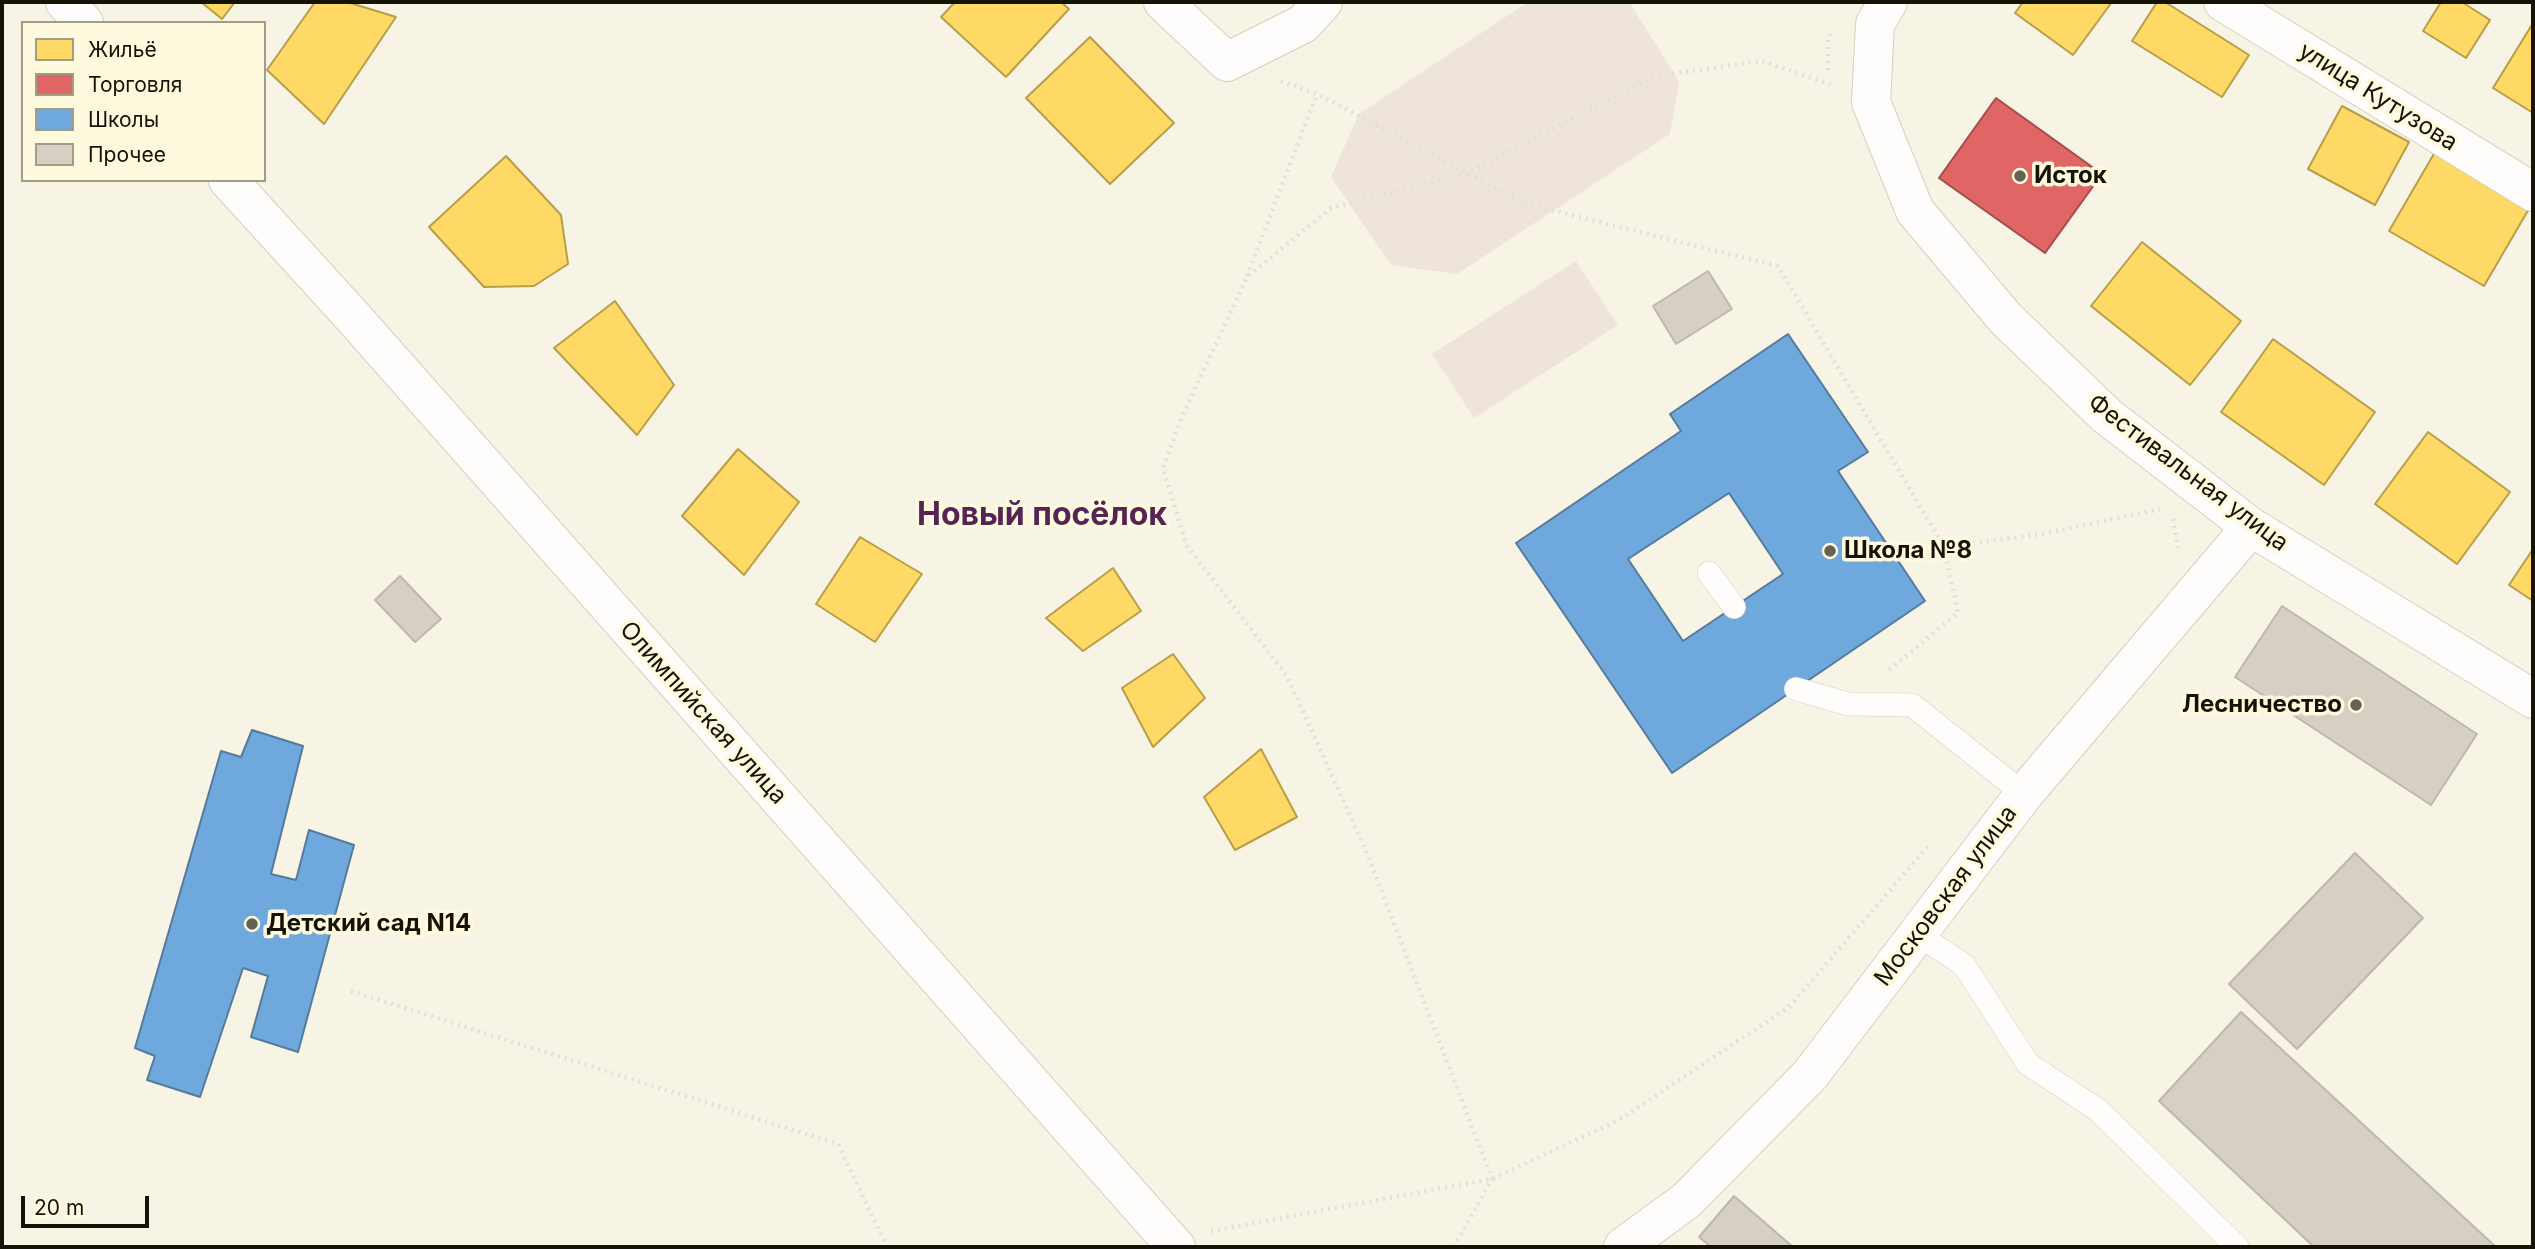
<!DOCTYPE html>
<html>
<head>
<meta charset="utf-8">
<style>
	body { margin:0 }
	#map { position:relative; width:2535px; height:1249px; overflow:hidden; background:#f7f4e5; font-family:Inter,sans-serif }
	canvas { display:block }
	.frame { position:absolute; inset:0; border:4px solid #151306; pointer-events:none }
	.legend { position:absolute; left:21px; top:21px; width:245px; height:161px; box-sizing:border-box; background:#fffadd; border:2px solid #a19e87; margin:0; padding:9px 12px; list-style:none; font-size:21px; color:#151306 }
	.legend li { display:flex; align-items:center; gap:14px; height:35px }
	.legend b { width:35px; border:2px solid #a19e87 }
	.scale { position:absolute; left:21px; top:1196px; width:128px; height:32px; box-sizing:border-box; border:4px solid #151306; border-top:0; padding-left:9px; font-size:21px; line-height:24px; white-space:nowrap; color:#151306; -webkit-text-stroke:5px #fffadd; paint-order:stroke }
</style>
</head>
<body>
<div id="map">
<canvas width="2535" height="1249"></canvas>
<div class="frame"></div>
<ul class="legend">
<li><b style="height:19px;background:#ffd966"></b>Жильё</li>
<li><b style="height:19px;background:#e06666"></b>Торговля</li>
<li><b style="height:19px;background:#6fa8dc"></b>Школы</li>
<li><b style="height:19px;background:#d6d0c4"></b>Прочее</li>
</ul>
<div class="scale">20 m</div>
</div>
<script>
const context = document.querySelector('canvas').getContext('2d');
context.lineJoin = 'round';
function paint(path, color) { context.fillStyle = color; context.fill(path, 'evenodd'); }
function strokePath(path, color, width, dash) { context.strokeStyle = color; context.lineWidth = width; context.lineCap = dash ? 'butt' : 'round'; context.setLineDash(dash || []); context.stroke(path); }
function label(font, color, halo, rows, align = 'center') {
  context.font = font + ' Inter,sans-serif'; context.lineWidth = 7; context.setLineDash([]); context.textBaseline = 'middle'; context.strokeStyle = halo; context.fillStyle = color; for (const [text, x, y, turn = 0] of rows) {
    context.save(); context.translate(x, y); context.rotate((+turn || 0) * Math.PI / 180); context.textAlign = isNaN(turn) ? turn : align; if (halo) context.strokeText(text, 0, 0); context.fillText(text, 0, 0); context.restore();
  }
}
const green = new Path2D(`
	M1528 2H1629L1679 81 1670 134 1457 274 1391 265 1331 177 1359 114Z
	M1576 261 1618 325 1474 418 1432 354Z`);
const homes = new Path2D(`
	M201 2H235L222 19Z
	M315 2H347L396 17 324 124 267 70Z
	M955 2H1061L1069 9 1006 77 941 17Z
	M2023 2H2112L2073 55 2015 13Z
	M2157 2H2165L2249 55 2222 97 2132 41Z
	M2441 2H2462L2490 20 2466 58 2423 31Z
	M2533 23V113L2493 88Z
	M1090 37 1174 123 1110 184 1026 98Z
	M2342 106 2409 142 2375 205 2308 169Z
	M2435 152 2530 207 2484 286 2389 231Z
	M506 156 561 215 568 264 534 286 484 287 429 227Z
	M2142 242 2241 321 2190 385 2091 306Z
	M615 301 674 385 637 435 554 348Z
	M2273 339 2375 412 2324 485 2221 412Z
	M2428 432 2510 492 2457 564 2375 504Z
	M738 449 799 502 744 575 682 516Z
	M860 537 922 574 875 642 816 604Z
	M2533 549V601L2509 585Z
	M1113 568 1141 611 1083 651 1046 618Z
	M1173 654 1205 698 1153 747 1122 688Z
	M1261 749 1297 817 1235 850 1204 797Z`);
const shops = new Path2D(`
	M1996 98 2102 174 2045 253 1939 178Z`);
const schools = new Path2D(`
	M1788 334 1868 452 1838 471 1925 601 1672 773 1516 543 1681 431 1670 414ZM1729 493 1783 574 1683 641 1628 559Z
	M252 730 303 746 271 874 296 880 309 830 354 845 298 1052 251 1037 268 976 243 968 200 1097 147 1080 155 1056 135 1048 221 751 241 757Z`);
const building = new Path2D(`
	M1708 271 1732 309 1676 344 1653 306Z
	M400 576 441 619 415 642 375 600Z
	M2282 606 2477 734 2431 805 2235 677Z
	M2355 853 2423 918 2297 1049 2229 984Z
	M2241 1012 2496 1247H2314L2159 1101Z
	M1734 1196 1793 1247H1711L1699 1237Z`);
const path = new Path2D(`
	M1828 70V40L1831 34
	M1281 81 1317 94 1526 204 1778 266 1944 547 1958 613 1889 670
	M1247 276 1317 94
	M2173 519 2178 548
	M1945 547 2042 534 2160 509
	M351 991 838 1144 887 1247
	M1211 1231 1492 1179 1619 1120 1789 1007 1930 844
	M1454 1247 1492 1179 1367 853 1287 676 1187 546 1163 468 1181 419 1247 277 1331 208 1467 173 1655 76 1762 61 1832 85`);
const service = new Path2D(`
	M1709 573 1734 607
	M1796 689 1848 704 1912 705 2024 794
	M1917 934 1964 965 2028 1064 2098 1110 2237 1247`);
const minor = new Path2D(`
	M65 2 84 23
	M1163 2 1227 62 1303 24 1323 2
	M1888 2 1875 24 1871 102 1915 211 2006 319 2107 416 2251 527 2533 699
	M2223 2 2533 192
	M228 180 352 316 1176 1247
	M1623 1247 1687 1200 1810 1075 2024 794 2251 527`);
const markers = [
	[2020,176,7,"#646254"],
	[1830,551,7,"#646254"],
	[2356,705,7,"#646254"],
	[252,924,7,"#646254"]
];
const streetNames = [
	["улица Кутузова",2378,97,32],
	["Фестивальная улица",2188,473,37],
	["Олимпийская улица",703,713,48],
	["Московская улица",1946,896,-53]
];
const poiNames = [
	["Исток",2034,176],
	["Школа №8",1844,551],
	["Лесничество",2342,705,"right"],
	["Детский сад N14",266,924]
];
const districtNames = [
	["Новый посёлок",1042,515]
];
paint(green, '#eee4da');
paint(homes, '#ffd966');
strokePath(homes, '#b99e49', 2);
paint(shops, '#e06666');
strokePath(shops, '#a34d49', 2);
paint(schools, '#6fa8dc');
strokePath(schools, '#547b9c', 2);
paint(building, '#d6d0c4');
strokePath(building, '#beb8ac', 2);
strokePath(service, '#d3d0c3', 24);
strokePath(minor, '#d3d0c3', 40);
strokePath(path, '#e0e0db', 4.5, [2, 5]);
strokePath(service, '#fefdfb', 23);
strokePath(minor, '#fefdfb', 38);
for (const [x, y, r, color] of markers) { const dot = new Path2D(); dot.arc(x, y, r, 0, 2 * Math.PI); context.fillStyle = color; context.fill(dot); strokePath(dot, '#fffadd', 2.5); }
label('24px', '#151306', '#fffadd', streetNames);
label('bold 24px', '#151306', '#fffadd', poiNames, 'left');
label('bold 32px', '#552454', '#fffadd', districtNames);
</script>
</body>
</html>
